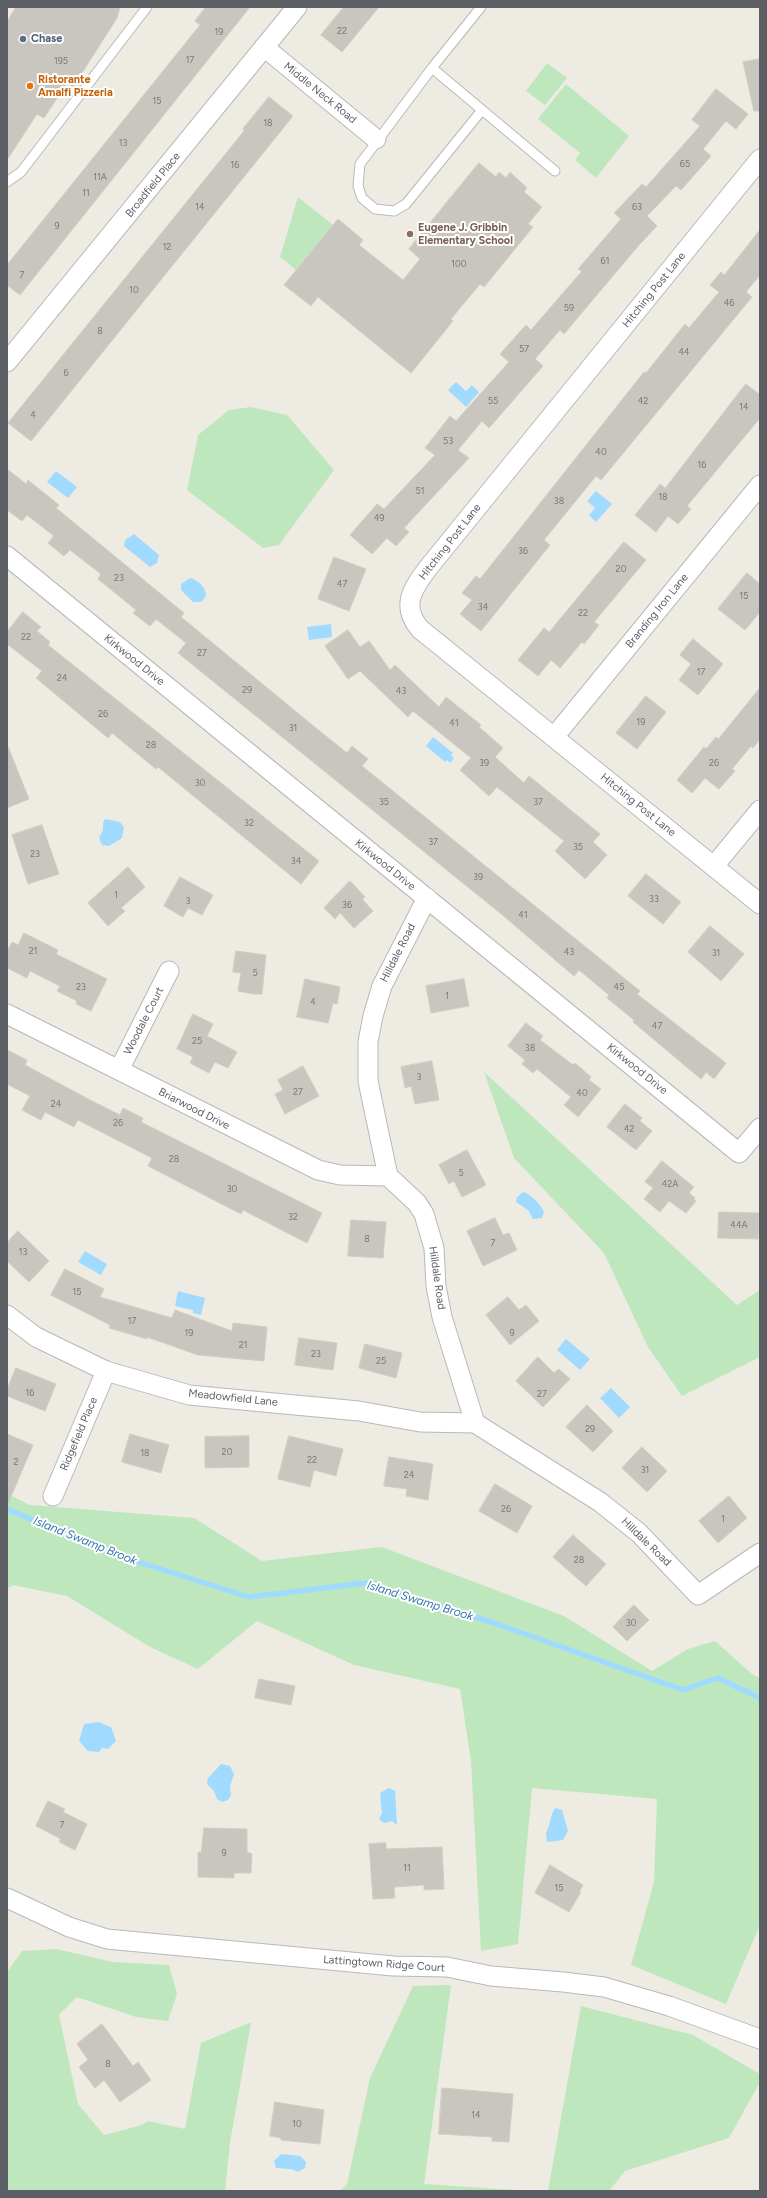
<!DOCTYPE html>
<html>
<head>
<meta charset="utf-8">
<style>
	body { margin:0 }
	#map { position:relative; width:767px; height:2198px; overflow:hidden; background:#eeebe2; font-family:Figtree,sans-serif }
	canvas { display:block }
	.frame { position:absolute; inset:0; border:8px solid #5b5f64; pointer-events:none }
</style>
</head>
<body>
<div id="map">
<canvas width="767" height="2198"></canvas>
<div class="frame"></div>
</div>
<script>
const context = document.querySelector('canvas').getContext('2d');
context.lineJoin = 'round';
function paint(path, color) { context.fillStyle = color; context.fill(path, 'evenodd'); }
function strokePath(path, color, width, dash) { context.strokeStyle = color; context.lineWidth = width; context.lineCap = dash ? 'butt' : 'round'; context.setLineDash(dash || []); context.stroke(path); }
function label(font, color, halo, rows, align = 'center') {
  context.font = font + ' Figtree,sans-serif'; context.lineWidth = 4; context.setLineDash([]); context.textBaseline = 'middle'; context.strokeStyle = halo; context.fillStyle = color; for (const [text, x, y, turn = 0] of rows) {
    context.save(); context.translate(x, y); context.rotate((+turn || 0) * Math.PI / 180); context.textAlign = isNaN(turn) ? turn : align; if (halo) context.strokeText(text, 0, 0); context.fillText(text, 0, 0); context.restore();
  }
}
const green = new Path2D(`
	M547 63 567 78 545 105 526 91Z
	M566 84 629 136 596 178 575 160 580 153 538 119Z
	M298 197 333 225 296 270 280 257Z
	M251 407 287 415 334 470 279 545 263 548 187 490 198 435 229 410Z
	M484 1072 737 1305 760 1290V1357L682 1396 648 1347 604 1253 514 1158Z
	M7 1494 30 1505 194 1518 262 1561 382 1547 564 1616 652 1671 688 1649 715 1641 752 1674 760 1678V1925L726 2004 631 1965 654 1882 657 1799 532 1788 518 1944 481 1951 471 1761 460 1689 354 1665 257 1621 198 1669 150 1647 67 1596 13 1585 7 1589Z
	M56 1949 113 1962 169 1965 177 1994 168 2021 136 2017 77 1997 59 2015 78 2104 104 2135 142 2125 148 2121 185 2129 201 2043 251 2022 230 2143 225 2191H7V1972L22 1951Z
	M451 1985 424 2184 530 2191H340L347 2184 370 2078 413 1986Z
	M581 2006 693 2035 760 2074V2082L729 2138 625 2171 609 2191H548Z`);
const water = new Path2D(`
	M456 382 466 391 472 385 479 392 466 407 448 390Z
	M56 471 77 487 68 498 47 482Z
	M596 491 612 504 596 522 589 515 595 508 587 501Z
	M134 534 159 555 157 563 150 567 124 546 125 540Z
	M190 578C198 580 206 587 206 596L201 602H193L181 590V584Z
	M331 624 332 637 309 640 307 627Z
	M433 737 453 753 451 755 454 758 450 763 447 760 445 762 426 746Z
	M105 819 120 822 124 827 122 838 109 846 102 845 99 838 103 830V823Z
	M523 1192C531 1194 541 1205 544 1212L542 1218 533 1219 528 1210 516 1202 517 1197Z
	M85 1251 107 1264 101 1275 78 1262Z
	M178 1291 205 1298 201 1315 193 1313V1310L175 1306Z
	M566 1339 590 1359 580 1370 557 1350Z
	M611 1388 630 1407 619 1418 600 1398Z
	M98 1722 111 1727 116 1741 108 1749 102 1748 99 1752 88 1751 79 1741 84 1724Z
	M221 1764 230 1766 234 1774 230 1786 231 1795 228 1800 222 1802 217 1799 214 1791 207 1784 208 1778Z
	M389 1788 395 1791 397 1825 392 1821 384 1823 379 1819 382 1813 380 1793Z
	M555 1808 562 1810 568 1831 563 1840 547 1842 546 1833C551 1824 549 1818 555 1808Z
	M281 2154 300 2156 306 2162 305 2168 298 2172 291 2169 276 2168 274 2161Z`);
const stream = new Path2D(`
	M7 1509 116 1555 249 1597 365 1583 491 1622 683 1690 718 1678 760 1698`);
const building = new Path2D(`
	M16 7H120L117 18 73 87 67 83 44 118 37 114 7 160V22Z
	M206 7H250L20 295 7 285V265L200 25 195 21Z
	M344 7H379L342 52 321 35Z
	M760 59V111H754L743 62Z
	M716 89 748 114 736 129 726 121 703 149 711 156 681 190 676 186 647 216 657 226 639 245 564 334 560 330 535 359 543 366 489 428 482 421 458 450 469 458 404 528 409 532 396 546 387 538 372 554 350 535 377 504 384 509 435 455 425 448 450 416 456 421 509 362 500 354 526 325 531 330 582 271 578 269 621 219 614 213 642 184 646 187 700 126 692 120Z
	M269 97 293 116 31 441 8 423 244 131 243 129Z
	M479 163 496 177 499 172 506 178 510 172 527 188 524 192 542 207 528 224 533 227 484 287 480 284 451 319 453 321 411 373 318 297 311 306 284 285 338 219 363 240 359 245 403 280 420 259 409 249Z
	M760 230V275L746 292 752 297 601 480 596 476 544 540 550 545 481 631 460 614 472 600 462 593 476 576 480 579 644 372 646 373 685 324 689 328 719 292 710 285 721 272 724 275Z
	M746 384 760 395V418L687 506 691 509 678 524 668 516 656 532 635 515 660 484 665 488Z
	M7 469 26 484 28 480 59 505 56 508 184 613 181 617 316 728 347 753 352 746 368 759 362 766 640 991 637 994 726 1063 714 1079 706 1072 701 1079 633 1022 634 1020 607 998 609 995 579 970 574 976 500 913 178 653 186 643 156 619 150 626 133 613 136 610 98 579 101 574 70 550 64 556 48 543 54 536 27 515 22 521 7 510Z
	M624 542 646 560 594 622 599 625 584 644 582 642 560 668 551 660 538 676 518 660 544 628 549 632Z
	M334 557 366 569 349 611 318 599Z
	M747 573 760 584V612L745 630 718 609Z
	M23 612 41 627 37 631 50 642 48 645 319 861 301 884 158 767 156 769 112 733 108 738 36 678 42 671 7 644V632Z
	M348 630 360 647 369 641 390 670 395 665 439 707 446 697 481 725 479 727 503 748 495 757 524 783 529 776 600 834 593 842 607 855 585 879 555 851 564 841 497 787 489 796 460 770 471 758 413 711 408 717 360 671 348 679 325 646Z
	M693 639 723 664 698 695 679 680 691 664 680 655Z
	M760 688V739L753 748 751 746 732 769 735 771 719 789 705 778 692 793 677 780 704 747 706 749 716 737 718 739Z
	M646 696 666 712 637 749 616 733Z
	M7 744 29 799 7 808Z
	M42 825 59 874 28 884 12 835Z
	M128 867 145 887 121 908 125 911 108 926 88 903Z
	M646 874 681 902 663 924 628 896Z
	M180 877 213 895 202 915 188 908 183 917 164 906Z
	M350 881 365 897 362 899 373 911 354 928 340 913 335 919 324 908Z
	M710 926 744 954 721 981 688 952Z
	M24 933 58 950 56 954 107 979 91 1011 76 1004 77 1001 57 991 60 986 30 971 27 978 7 968V952L12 942 18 945Z
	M236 951 266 955 262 994H253L238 991 241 973 233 972Z
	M305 979 340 987 337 1004 333 1003 328 1023 297 1017Z
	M464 979 469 1006 431 1013 426 986Z
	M193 1014 213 1024 207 1036 237 1052 228 1068 215 1062 209 1073 190 1063 193 1057 177 1049Z
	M526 1023 543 1036 540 1040 573 1065 575 1063 591 1077 589 1080 601 1089 578 1117 564 1105 571 1097 537 1069 533 1073 522 1064 525 1060 508 1046Z
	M7 1050 27 1060 25 1065 88 1099 120 1115 123 1108 143 1118 141 1122 322 1213 307 1243 243 1210 241 1214 148 1166 152 1158 78 1120 74 1127 45 1112 41 1120 22 1110 30 1096 7 1084Z
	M432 1061 439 1100 415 1104 411 1086 405 1088 401 1067Z
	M303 1066 319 1096 285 1114 275 1094 283 1090 278 1080Z
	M625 1104 642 1118 640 1121 652 1131 636 1150 607 1127Z
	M467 1150 486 1185 462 1197 454 1181 449 1184 439 1165Z
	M662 1161 694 1187 689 1193 695 1198 694 1200 696 1201 686 1213 669 1201 660 1212 644 1199 653 1188 645 1182Z
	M719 1212 759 1213 758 1239 718 1238Z
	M495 1218 503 1235 509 1233 517 1250 483 1266 467 1231Z
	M351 1220 386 1222 383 1258 348 1256Z
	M18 1231 49 1261 29 1282 7 1261V1243Z
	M65 1269 104 1289 100 1297 172 1318 175 1310 232 1331 233 1323 267 1327 264 1361 198 1355 147 1337V1339L109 1328 110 1325 51 1295Z
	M508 1297 519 1310 526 1305 539 1321 510 1345 486 1315Z
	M299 1338 337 1343 333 1370 295 1365Z
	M365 1344 402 1353 396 1378 359 1368Z
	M538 1357 554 1373 559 1369 570 1379 543 1407 516 1381Z
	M16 1368 56 1384 45 1411 7 1396V1390Z
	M587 1405 613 1431 593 1452 566 1427Z
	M7 1434 33 1445 7 1506Z
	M130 1434 169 1445 161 1473 122 1462Z
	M249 1436V1467L205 1468V1437Z
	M289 1436 343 1449 336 1476 314 1470 310 1487 278 1479Z
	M642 1447 667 1471 647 1492 622 1468Z
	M389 1457 433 1464 428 1500 406 1496 407 1489 384 1486Z
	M495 1484 532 1506 517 1533 479 1511Z
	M729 1496 747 1518 718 1543 699 1521Z
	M573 1535 606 1564 586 1586 553 1557Z
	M634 1605 649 1620 627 1641 613 1627Z
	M259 1679 295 1686 291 1705 255 1698Z
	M48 1801 65 1809 63 1812 87 1824 75 1850 59 1842 61 1839 36 1826Z
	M204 1828 247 1829V1852L252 1854 251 1873H234V1878L198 1877V1852H201Z
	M386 1843V1849L442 1847 444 1889 424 1890V1885L394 1887 395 1898 373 1899 369 1844Z
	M550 1865 583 1885 579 1892H581L569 1912 535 1893Z
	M102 2024 133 2066 138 2062 151 2080 120 2102 104 2080 95 2088 79 2067 88 2060 77 2044Z
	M442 2088 513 2094 509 2142 492 2141V2137L439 2134Z
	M275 2102 324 2110 320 2144 281 2140V2138L270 2136Z`);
const service = new Path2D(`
	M432 68 481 7
	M482 110 406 204 394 211 375 209 362 198 358 186 360 164 432 68 555 171
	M7 182 21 172 147 7`);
const minor = new Path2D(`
	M264 47 376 139
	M760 159 428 568C413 588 400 606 420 629L760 904
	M7 362 297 7
	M7 556 739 1153 760 1128
	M554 737 760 485
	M714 866 760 810
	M427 898 382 986 373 1016 368 1042V1081L388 1176 417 1203 424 1214 434 1248 436 1286 442 1317 475 1423 600 1502 639 1533 698 1595 760 1553
	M7 1014 318 1170 340 1175 388 1176
	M119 1070 169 971
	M7 1315 36 1337 106 1371 189 1395 359 1411 420 1422 475 1423
	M53 1496 106 1371
	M7 1898 69 1927 107 1939 393 1966 447 1967 491 1976 563 1982 604 1987 669 2006 760 2039`);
const markers = [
	[23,39,4,"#5c6f8a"],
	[30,86,4,"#e8710a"],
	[410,234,4,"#8d6e63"]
];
const numberNames = [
	["22",342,31],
	["19",219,32],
	["17",190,60],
	["195",61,61],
	["15",157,101],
	["18",268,123],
	["13",123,143],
	["65",685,164],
	["16",235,165],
	["11A",100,177],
	["11",86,193],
	["14",200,207],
	["63",637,207],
	["9",57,226],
	["12",167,247],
	["61",605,261],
	["100",459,264],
	["7",22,275],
	["10",134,290],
	["46",729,303],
	["59",569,308],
	["8",100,331],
	["57",524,349],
	["44",684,352],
	["6",66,373],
	["55",493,401],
	["42",643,401],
	["14",744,407],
	["4",33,415],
	["53",448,441],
	["40",601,452],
	["16",702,465],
	["51",420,491],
	["18",663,497],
	["38",559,501],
	["49",379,518],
	["36",523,551],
	["20",621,569],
	["23",119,578],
	["47",342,584],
	["15",744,596],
	["34",483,607],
	["22",583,613],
	["22",26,637],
	["27",202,653],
	["17",701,672],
	["24",62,678],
	["29",247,690],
	["43",401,691],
	["26",103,714],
	["19",641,722],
	["41",454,723],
	["31",293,728],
	["28",151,745],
	["39",484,763],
	["26",714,763],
	["30",200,783],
	["35",384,802],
	["37",538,802],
	["32",249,823],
	["37",433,842],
	["35",578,847],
	["23",35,854],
	["34",296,861],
	["39",478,877],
	["1",116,895],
	["33",654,899],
	["3",188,901],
	["36",347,905],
	["41",523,915],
	["21",33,951],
	["43",569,952],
	["31",716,953],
	["5",255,973],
	["23",81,987],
	["45",619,987],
	["1",447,996],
	["4",313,1002],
	["47",657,1026],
	["25",197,1041],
	["38",530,1048],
	["3",419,1077],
	["27",298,1092],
	["40",582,1093],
	["24",56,1104],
	["26",118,1123],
	["42",629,1129],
	["28",174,1159],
	["5",461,1173],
	["42A",670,1184],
	["30",232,1189],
	["32",293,1217],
	["44A",739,1225],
	["8",367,1239],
	["7",493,1243],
	["13",23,1252],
	["15",77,1292],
	["17",132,1321],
	["19",189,1333],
	["9",512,1333],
	["21",243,1345],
	["23",316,1354],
	["25",381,1361],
	["16",30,1393],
	["27",542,1394],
	["29",590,1429],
	["20",227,1452],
	["18",145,1453],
	["22",312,1460],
	["2",16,1462],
	["31",645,1470],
	["24",409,1475],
	["26",506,1509],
	["1",723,1519],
	["28",579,1560],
	["30",631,1623],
	["7",62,1825],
	["9",224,1853],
	["11",407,1868],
	["15",559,1888],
	["8",108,2064],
	["14",476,2115],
	["10",297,2124]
];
const serviceNames = [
	["Chase",31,39]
];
const foodNames = [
	["Ristorante",38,80],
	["Amalfi Pizzeria",38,93]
];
const streetNames = [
	["Middle Neck Road",320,93,39],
	["Broadfield Place",153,185,-51],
	["Hitching Post Lane",654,290,-51],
	["Hitching Post Lane",450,542,-52],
	["Branding Iron Lane",657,611,-51],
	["Kirkwood Drive",134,660,39],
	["Hitching Post Lane",638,805,39],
	["Kirkwood Drive",385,865,39],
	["Hilldale Road",398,953,-63],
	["Woodale Court",144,1021,-63],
	["Kirkwood Drive",637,1069,39],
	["Briarwood Drive",194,1109,27],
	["Hilldale Road",437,1278,82],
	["Meadowfield Lane",233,1398,6],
	["Ridgefield Place",79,1434,-67],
	["Hilldale Road",646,1542,44],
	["Lattingtown Ridge Court",384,1964,4]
];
const educationNames = [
	["Eugene J. Gribbin",418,228],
	["Elementary School",418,241]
];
const waterNames = [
	["Island Swamp Brook",85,1541,22],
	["Island Swamp Brook",420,1601,17]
];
paint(green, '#bfe7be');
paint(water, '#a1daff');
strokePath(stream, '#a1daff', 5.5);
paint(building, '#c9c6bf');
strokePath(building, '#d3ccc0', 1);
strokePath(service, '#b5b9bd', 11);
strokePath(minor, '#b5b9bd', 21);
strokePath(service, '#fff', 9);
strokePath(minor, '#fff', 19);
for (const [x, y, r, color] of markers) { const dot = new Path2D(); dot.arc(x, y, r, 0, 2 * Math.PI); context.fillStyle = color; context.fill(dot); strokePath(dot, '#fff', 1.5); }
label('9px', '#76797b', null, numberNames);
label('bold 11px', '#4e5e75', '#fff', serviceNames, 'left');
label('bold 11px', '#c56008', '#fff', foodNames, 'left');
label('11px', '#5b5f64', '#fff', streetNames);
label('bold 11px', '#785e54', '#fff', educationNames, 'left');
label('italic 12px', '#3875ac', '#fff', waterNames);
</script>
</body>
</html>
